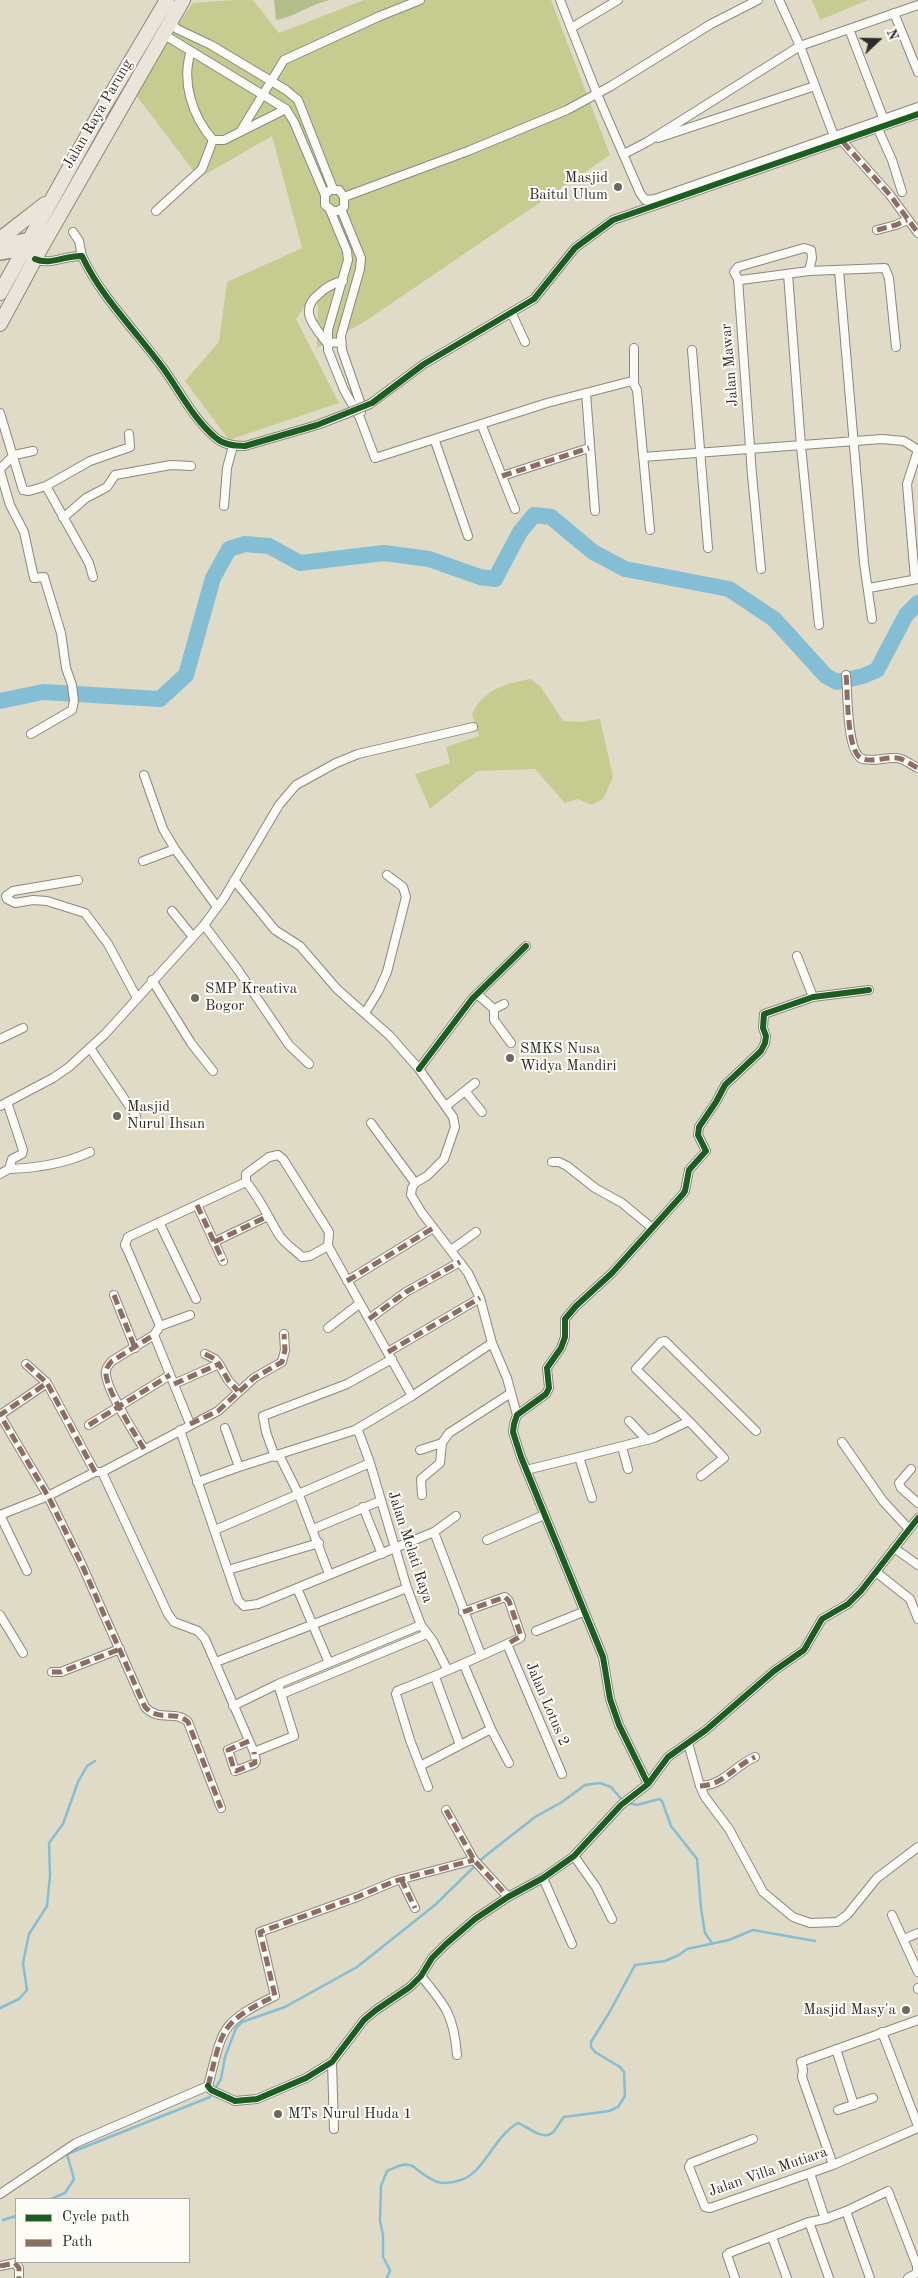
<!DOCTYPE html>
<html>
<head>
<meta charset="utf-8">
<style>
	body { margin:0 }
	#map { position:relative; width:918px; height:2278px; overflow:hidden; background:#dfdbc7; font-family:"Old Standard TT",serif }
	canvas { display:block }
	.legend { position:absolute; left:15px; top:2198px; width:175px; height:65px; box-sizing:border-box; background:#fdfcf7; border:1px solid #a9a8a5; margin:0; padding:6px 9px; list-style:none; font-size:15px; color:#2b2b2b }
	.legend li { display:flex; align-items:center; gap:10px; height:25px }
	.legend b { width:25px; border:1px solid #a9a8a5 }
	.north { position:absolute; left:853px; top:15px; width:50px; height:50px; -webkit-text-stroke:4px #fdfcf7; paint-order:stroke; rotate:69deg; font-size:14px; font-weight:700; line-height:20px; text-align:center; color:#2b2b2b }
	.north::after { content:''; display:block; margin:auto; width:18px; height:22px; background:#2b2b2b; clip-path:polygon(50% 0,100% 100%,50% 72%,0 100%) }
</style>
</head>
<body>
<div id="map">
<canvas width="918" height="2278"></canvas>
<ul class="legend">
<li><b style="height:6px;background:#1b5e20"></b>Cycle path</li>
<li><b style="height:6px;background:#8d6e63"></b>Path</li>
</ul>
<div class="north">N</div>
</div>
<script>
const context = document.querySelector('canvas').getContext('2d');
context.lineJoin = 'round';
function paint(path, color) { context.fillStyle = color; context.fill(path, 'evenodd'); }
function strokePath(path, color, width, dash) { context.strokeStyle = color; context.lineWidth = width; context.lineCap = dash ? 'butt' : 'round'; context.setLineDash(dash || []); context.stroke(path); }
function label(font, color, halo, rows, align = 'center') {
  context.font = font + ' "Old Standard TT",serif'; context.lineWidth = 4; context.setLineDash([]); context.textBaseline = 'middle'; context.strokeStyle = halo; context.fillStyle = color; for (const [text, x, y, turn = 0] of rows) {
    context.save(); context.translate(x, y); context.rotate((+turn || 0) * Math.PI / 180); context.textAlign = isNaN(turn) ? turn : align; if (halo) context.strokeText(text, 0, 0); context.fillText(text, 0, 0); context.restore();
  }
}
const green = new Path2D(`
	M234 0H253L279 33 364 0H551L610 155 364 322 317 348 318 305 314 293 296 319 339 403 229 440 185 381 219 342 227 282 302 248 272 136 199 178 132 90 193 3Z
	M812 0H868L820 20Z
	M530 679 540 686 563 721 579 722 600 719 613 777 603 799 591 805 578 799 565 803 535 769 477 771 430 809 415 774 450 763 446 747 479 736 472 714C483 690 506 683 530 679Z`);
const forest = new Path2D(`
	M274 0H330C310 4 295 17 276 20Z`);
const stream = new Path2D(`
	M628 1803 637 1805 659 1799 662 1801 671 1826 697 1859 701 1908 705 1933 712 1943
	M0 2008 19 1999 27 1990 23 1963 29 1934 47 1906 50 1876 49 1843 63 1824 78 1782 87 1766 95 1761
	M51 2199 65 2193 74 2179 67 2154 210 2097 221 2079 225 2057 236 2028 242 2022 285 2007 357 1967 435 1905 484 1857 535 1817 562 1802 585 1785 600 1783 611 1787 623 1801
	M3 2220 16 2216
	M387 2278 390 2270 383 2257V2235L380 2221 381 2186 387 2171C394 2168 402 2163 409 2165 413 2165 416 2169 419 2171 435 2183 441 2186 461 2180 484 2173 494 2136 518 2123 527 2126 543 2141 552 2133 557 2129 559 2122 564 2117L609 2111 618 2107 625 2096 624 2072 620 2067 595 2052 591 2047V2042L609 2013 635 1965 665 1961 679 1955 687 1949 729 1940 753 1930 815 1941`);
const river = new Path2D(`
	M0 701 43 692 160 699 186 675 213 578 229 549 245 544 269 546 300 563 384 553 429 559 480 577 495 579 520 532 534 515 551 517 593 552 625 569 729 589 774 619 826 676 837 682 863 676 877 670 906 615 918 603`);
const street = new Path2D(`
	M560 0 597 94 640 193 645 200 655 199 918 107
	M779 0 800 46 834 136
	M894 13 918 72
	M170 22 177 29 211 45 286 90 298 100 333 189
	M571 28 618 0
	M849 29 884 120
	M163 34 286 109 294 122 325 195V205L333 211H339L344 207V197L339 190H330L325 195
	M191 51C181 81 192 116 213 140H224L286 109
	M878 129 892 160 902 192
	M240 132 284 60 380 16 420 0
	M658 138 815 86
	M843 142 890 195 918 233
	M624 154 647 142 800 46 918 5
	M344 197 468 151 567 110 611 86 711 24 758 0
	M341 209 361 258 360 269 341 336 342 350 360 402 361 412
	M330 210 347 251 348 260 328 330V350L344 390 360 418 375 458 547 403 632 381 637 390 650 530
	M156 211 202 169 213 140
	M877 230 896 225 907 220
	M73 232 79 241 82 256
	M35 259C50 266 66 255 82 256 101 297 136 331 163 368 179 390 194 420 216 438 224 445 234 446 245 446L317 425 343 415
	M839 270 864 563 872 619
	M788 274 801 446 819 625
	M738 279 752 475 761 569
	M738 279 741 280 809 271 885 268 889 278 896 347
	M738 279 734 272 738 267 804 248 811 250 812 258 809 271
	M512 314 525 342
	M341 342 327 343C314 326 298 310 319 294 326 287 333 283 343 281
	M634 348V382
	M692 350 708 548
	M586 393 595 511
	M370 404 424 364 534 299 575 248 613 220 918 114
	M0 413 23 490 29 491 46 486 89 563 93 577
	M482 426 515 509
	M435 441 468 536
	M643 457 882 439 904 441 918 450
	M0 469 14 455 33 451
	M0 471 10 505 24 532 34 578 44 577 61 633 66 668 72 685 74 701 72 710 31 734
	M502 476 589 448
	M46 486 90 461 130 447 129 434
	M224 506 227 468 233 446
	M63 518 86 498 107 487 115 475 171 465 191 466
	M915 579 907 484 918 450
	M869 588 918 579
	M846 675C848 691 846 755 863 759 873 762 886 757 897 758 905 759 911 765 918 768
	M144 775 163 829 175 849 217 907
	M143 861 175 849
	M78 880 13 891 6 896 7 899 15 903 33 900 47 901 85 913 108 944 137 998
	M234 880 275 930 300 946 337 989 390 1036 419 1069 453 1117 455 1127 444 1159 427 1176 415 1183 412 1188 411 1195 422 1213 468 1273 480 1298 492 1343 507 1378 517 1415
	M172 911 193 937
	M204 925 238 970 289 1045 309 1064
	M797 956 813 997
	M152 980 191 1043 213 1071
	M477 994 494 1009
	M504 1004 494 1009V1020L511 1043
	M365 1013 378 992 387 972 406 897 403 887 387 875
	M0 1039 23 1028
	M90 1048 136 1116
	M419 1069 472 999 526 946
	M466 1092 482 1112
	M0 1106 53 1078 69 1067 105 1034 204 925 224 898 279 805 296 785 336 763 358 754 473 727
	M446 1106 475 1083
	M371 1123 415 1183
	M552 1162H559L567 1166 595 1188 622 1203 651 1227
	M9 1169C37 1168 64 1164 90 1152
	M0 1174 9 1169 12 1159 22 1154 23 1150 7 1102
	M246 1182C260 1198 268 1217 279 1235 286 1245 294 1249 302 1257L310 1256 328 1246 412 1396
	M197 1205 223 1261
	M159 1222 196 1299
	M214 1242 268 1216
	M451 1250 476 1232
	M347 1281 433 1228
	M114 1295 135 1348
	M369 1319 406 1292 460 1262
	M160 1326 128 1251 125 1245 128 1237 246 1182V1174L269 1157 278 1155 283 1159 329 1232 328 1246
	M328 1328 359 1304
	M388 1352 480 1298
	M205 1354 215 1359 219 1364
	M26 1364 47 1383
	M174 1384 219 1364 228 1380 238 1391
	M629 1421 647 1440
	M689 1421 636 1369 661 1342 665 1341 756 1431
	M190 1424 154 1335 160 1326 190 1315
	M89 1425 170 1375
	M225 1428 239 1467
	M180 1430 238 1600 244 1606 258 1604 434 1532 456 1516
	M355 1430 359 1433 370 1463 407 1588 421 1625 433 1641 447 1669
	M842 1442 883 1501 909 1529
	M622 1447 628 1469
	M144 1449C134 1432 108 1393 106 1375 105 1370 108 1365 112 1361L154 1335
	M420 1450 442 1443
	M279 1455 299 1495 329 1574
	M275 1457 266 1432 263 1416 347 1384 392 1359
	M579 1457 654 1438 689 1421 724 1458 701 1476
	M911 1469 899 1483 901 1488 918 1503
	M526 1470 579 1457 592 1498
	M95 1472 47 1383 0 1415 48 1496 82 1565 145 1707C160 1723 175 1709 188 1722L221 1808
	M102 1472 168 1614 174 1622 198 1631 205 1639 254 1752 256 1761 254 1764 235 1771 228 1750 249 1741
	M197 1482 239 1467 355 1430 412 1396 492 1343
	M422 1495 421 1479 440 1463 442 1443 449 1433 511 1393
	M363 1507 382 1554
	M0 1515 48 1496 95 1472H102L218 1411 254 1378 282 1362 285 1350 284 1334
	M0 1515 27 1571
	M313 1529 380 1501
	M215 1530 370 1463
	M434 1532 481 1655
	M487 1540 544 1515
	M894 1548 918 1565
	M228 1570 319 1543
	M876 1572 910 1599 918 1619
	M297 1588 329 1663
	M0 1615 23 1653
	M536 1631 583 1612
	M507 1644 562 1774
	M216 1662 407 1588
	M464 1665 491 1729 509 1763
	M52 1672H61L120 1649
	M435 1677 460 1745
	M282 1694 427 1634
	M233 1706 278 1684 421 1625
	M688 1743 700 1786 705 1797 729 1829 763 1892 793 1917 810 1923 837 1922 847 1915 877 1878 918 1847
	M254 1752 294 1736 278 1684
	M420 1766 491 1729
	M648 1784 619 1725 610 1699 603 1657 521 1457 513 1432 514 1424 517 1415 546 1394 549 1388 547 1368 561 1348 565 1337V1319L576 1306 612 1273 683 1194 685 1191 689 1170 706 1151 698 1135 699 1127 716 1102 725 1085 761 1051 765 1043 766 1036 763 1028 764 1014 813 997 869 990
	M700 1786C724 1785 733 1767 755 1757
	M428 1787 410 1740 396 1694 397 1691C439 1675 479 1657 520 1638L521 1636 509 1601 505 1597 463 1612
	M446 1810 474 1860 508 1897
	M574 1856 596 1887 612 1919
	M543 1878 572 1944
	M401 1879 415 1908
	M892 1915 918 1972
	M904 1939 918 1933
	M421 1976C446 2006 454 2016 457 2055
	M918 1988V1989
	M882 2032 918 2126
	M836 2049 854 2105
	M332 2062 334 2129
	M208 2086 211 2090 235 2101 257 2099 306 2078 332 2062 364 2020 376 2010 410 1987 421 1976 432 1958 446 1944 475 1919 508 1897 543 1878 574 1856 621 1805 648 1784 668 1757 706 1730 774 1671 804 1650 822 1619 848 1604 861 1591 918 1518
	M208 2086C223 2029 219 2023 275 1996L260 1932 357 1897 395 1881 474 1860
	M838 2110 873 2098
	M753 2139 691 2163 689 2167 705 2207 710 2208 833 2165 918 2128
	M833 2165 802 2077 803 2070 801 2062 918 2020
	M810 2173 825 2219
	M0 2194 76 2143 208 2086
	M846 2211 870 2278
	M809 2222 829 2278
	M772 2237 787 2278
	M0 2266 15 2263 19 2268V2278
	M735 2278 727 2255 729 2253 809 2222 825 2219 846 2211 888 2191 917 2266V2273L908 2278`);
const primary = new Path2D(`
	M0 244 31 238 36 242
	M0 254 23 250 29 254`);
const highway = new Path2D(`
	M0 239 45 204
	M0 293 100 113 167 0
	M0 324 42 246 183 0`);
const streetBridge = new Path2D(`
	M343 415 370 404`);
const quiet = new Path2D(`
	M843 142 890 195 918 233
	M877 230 896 225 907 220
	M502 476 589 448
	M846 675C848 691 846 755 863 759 873 762 886 757 897 758 905 759 911 765 918 768
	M197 1205 223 1261
	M214 1242 268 1216
	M347 1281 433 1228
	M114 1295 135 1348
	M369 1319 406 1292 460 1262
	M388 1352 480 1298
	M205 1354 215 1359 219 1364
	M26 1364 47 1383
	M174 1384 219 1364 228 1380 238 1391
	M190 1424 218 1411 254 1378 282 1362 285 1350 284 1334
	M89 1425 170 1375
	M144 1449C134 1432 108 1393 106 1375 105 1370 108 1365 112 1361L154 1335
	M95 1472 47 1383 0 1415 48 1496 82 1565 145 1707C160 1723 175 1709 188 1722L221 1808
	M463 1612 505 1597 509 1601 521 1636 507 1644
	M52 1672H61L120 1649
	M249 1741 228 1750 234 1769 236 1771 255 1763 254 1752
	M700 1786C724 1785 733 1767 755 1757
	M446 1810 474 1860 508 1897
	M401 1879 415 1908
	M208 2086C223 2029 219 2023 275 1996L260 1932 357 1897 395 1881 474 1860
	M0 2266 15 2263 19 2268V2278`);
const cycleway = new Path2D(`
	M35 259C50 266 66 255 82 256 101 297 136 331 163 368 179 390 194 420 216 438 224 445 234 446 245 446L317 425 372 403 424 364 534 299 575 248 613 220 918 114
	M419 1069 472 999 526 946
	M648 1784 619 1725 610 1699 603 1657 521 1457 513 1432 514 1424 517 1415 546 1394 549 1388 547 1368 561 1348 565 1337V1319L576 1306 612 1273 683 1194 685 1191 689 1170 706 1151 698 1135 699 1127 716 1102 725 1085 761 1051 765 1043 766 1036 763 1028 764 1014 813 997 869 990
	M208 2086 211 2090 235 2101 257 2099 306 2078 332 2062 364 2020 376 2010 410 1987 421 1976 432 1958 446 1944 475 1919 508 1897 543 1878 574 1856 621 1805 648 1784 668 1757 706 1730 774 1671 804 1650 822 1619 848 1604 861 1591 918 1518`);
const markers = [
	[618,187,5,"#6a6962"],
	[195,998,5,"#6a6962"],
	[510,1058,5,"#6a6962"],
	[117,1116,5,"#6a6962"],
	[906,2010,5,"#6a6962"],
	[278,2114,5,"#6a6962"]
];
const streetNames = [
	["Jalan Raya Parung",98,114,-60],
	["Jalan Mawar",730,365,-95],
	["Jalan Melati Raya",410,1547,72],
	["Jalan Lotus 2",547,1704,67],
	["Jalan Villa Mutiara",768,2172,-19]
];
const poiNames = [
	["Masjid",608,178,"right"],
	["Baitul Ulum",608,195,"right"],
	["SMP Kreativa",205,989],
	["Bogor",205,1006],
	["SMKS Nusa",520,1049],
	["Widya Mandiri",520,1066],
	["Masjid",127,1107],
	["Nurul Ihsan",127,1124],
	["Masjid Masy'a",896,2010,"right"],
	["MTs Nurul Huda 1",288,2114]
];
paint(green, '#c6cc90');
paint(forest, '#b1be8a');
strokePath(stream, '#84bed4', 2.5);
strokePath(river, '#84bed4', 16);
strokePath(street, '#8b887e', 10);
strokePath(primary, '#8b887e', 14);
strokePath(highway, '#8b887e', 16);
strokePath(street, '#fafaf7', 8);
strokePath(primary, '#ebe4da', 11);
strokePath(highway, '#ebe4da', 14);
strokePath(streetBridge, '#8b887e', 10, []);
strokePath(streetBridge, '#fafaf7', 8);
strokePath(quiet, '#8d6e63', 5, [10, 5]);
strokePath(cycleway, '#1b5e20', 6);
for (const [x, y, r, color] of markers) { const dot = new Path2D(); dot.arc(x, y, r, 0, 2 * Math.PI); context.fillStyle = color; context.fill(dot); strokePath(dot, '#fdfcf7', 2); }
label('15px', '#2b2b2b', '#fdfcf7', streetNames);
label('15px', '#2b2b2b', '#fdfcf7', poiNames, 'left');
</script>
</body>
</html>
